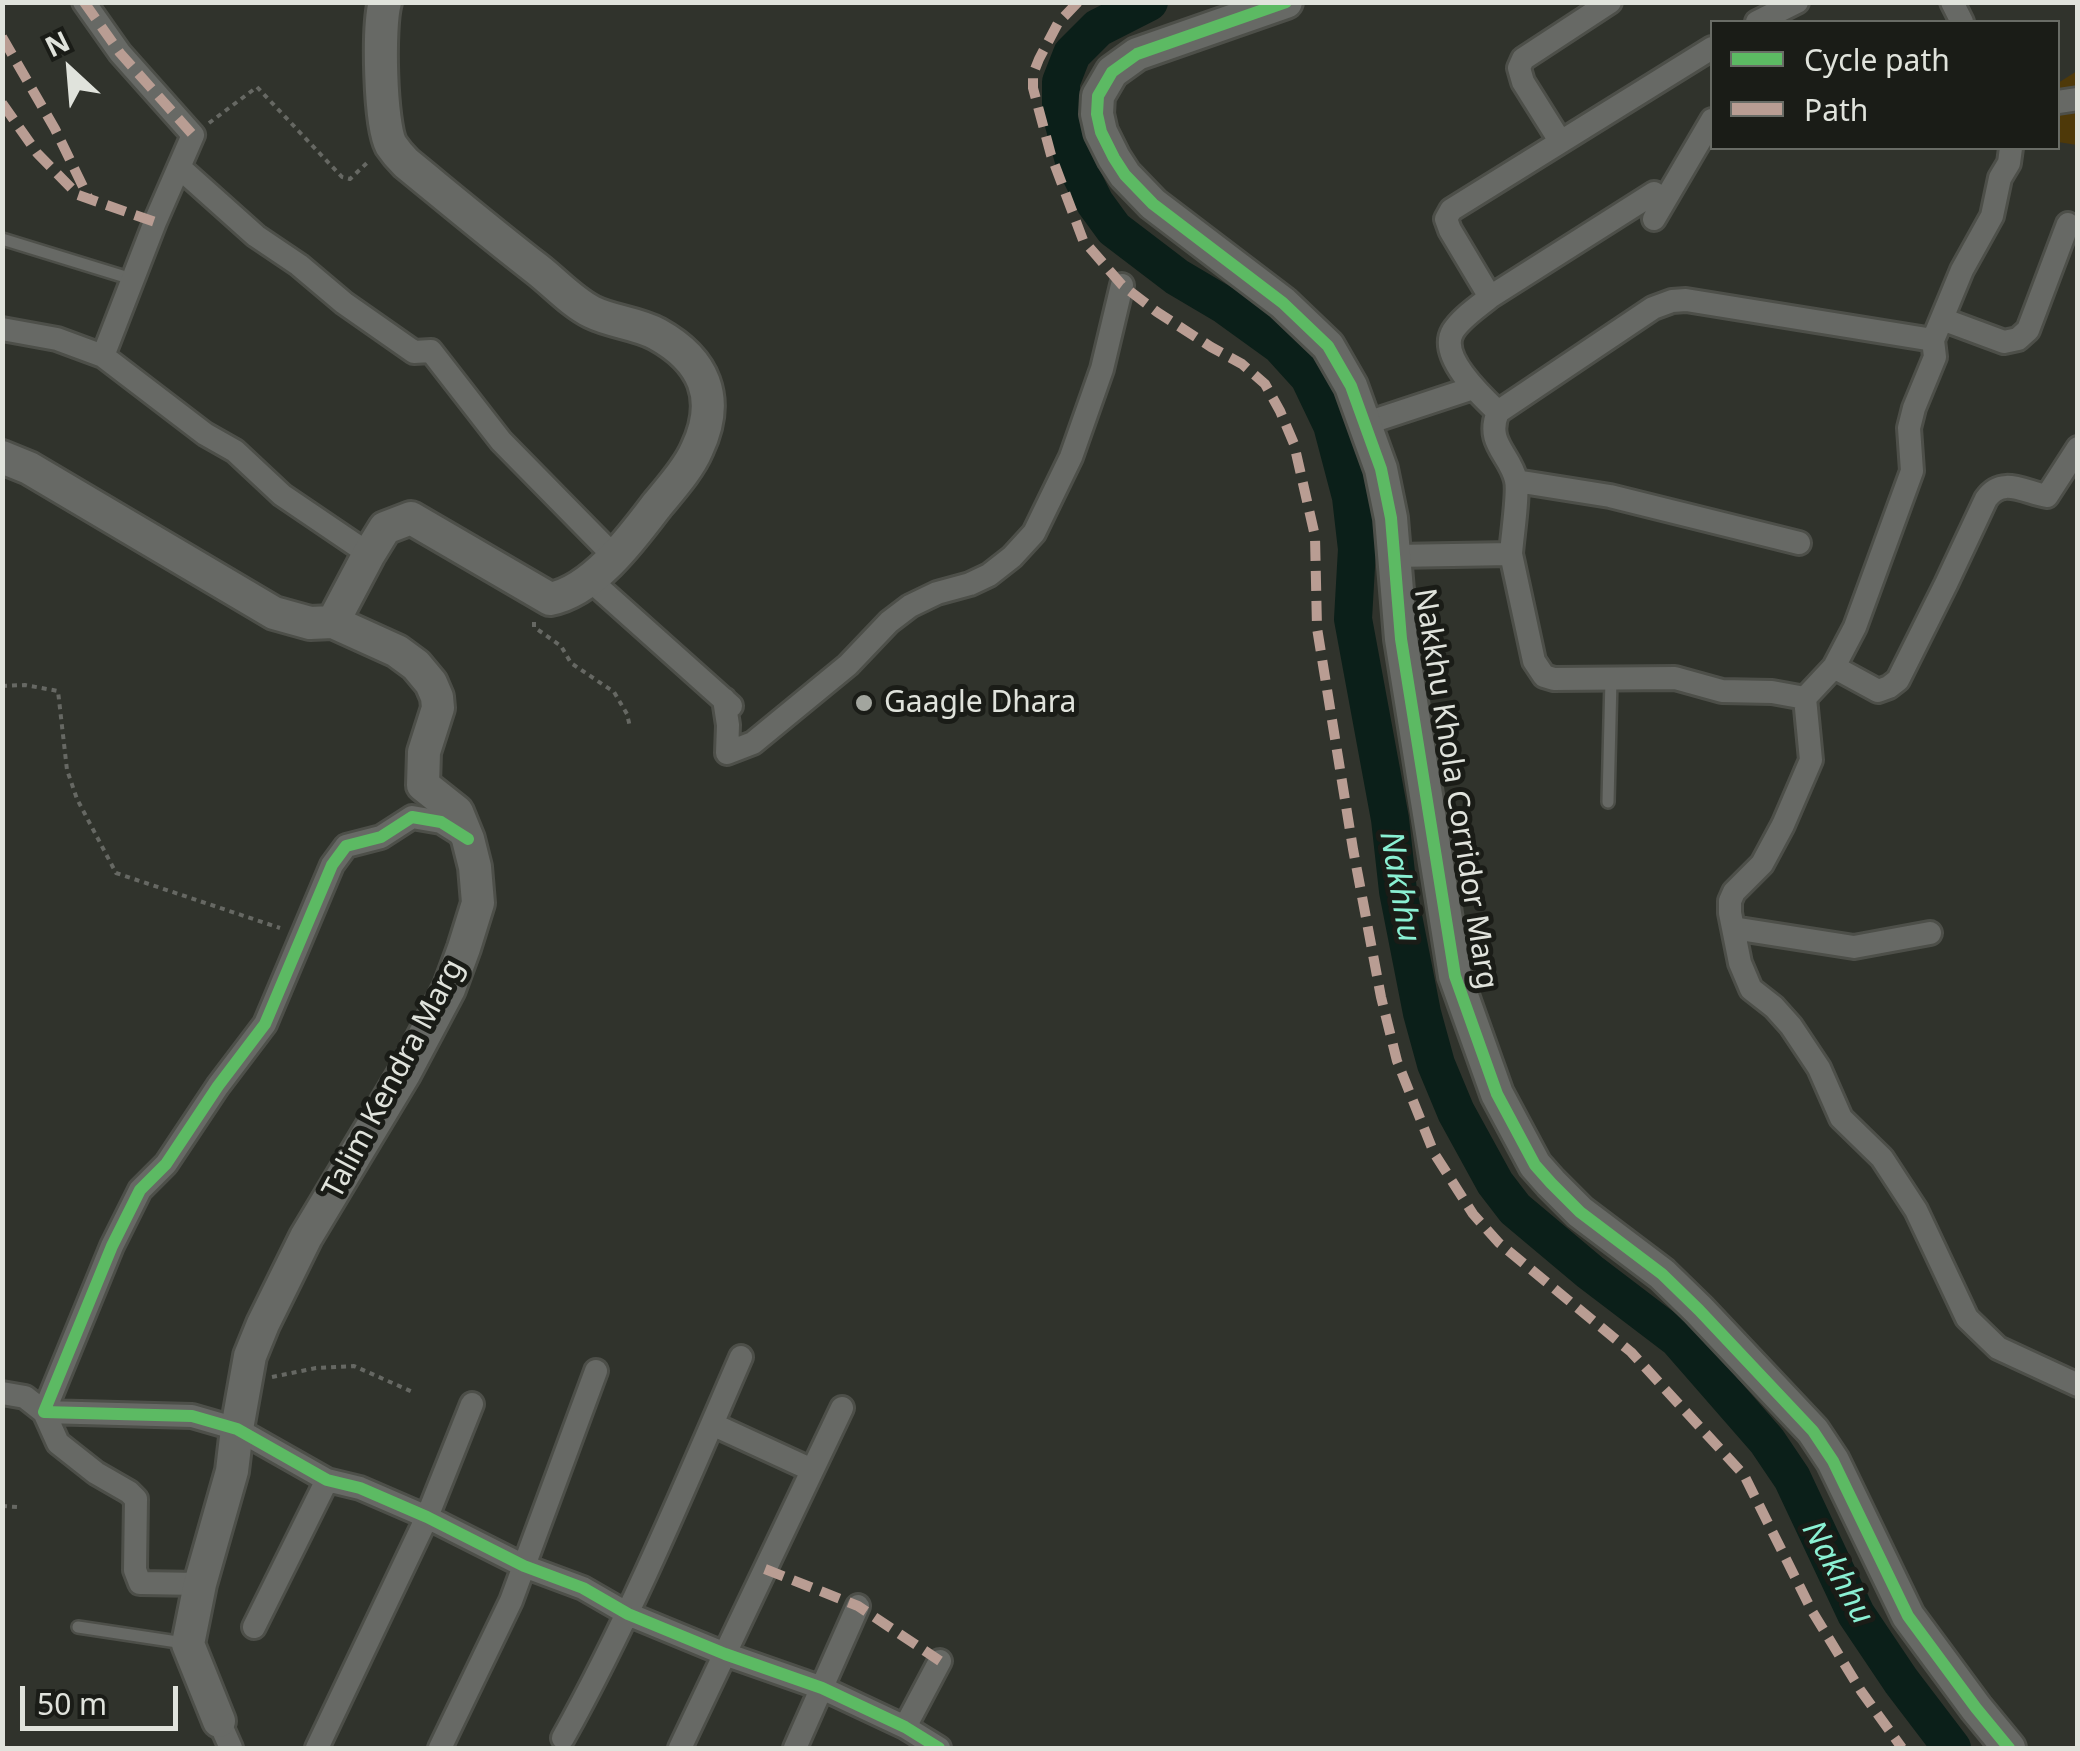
<!DOCTYPE html>
<html>
<head>
<meta charset="utf-8">
<style>
	body { margin:0 }
	#map { position:relative; width:2080px; height:1751px; overflow:hidden; background:#30332c; font-family:"Noto Sans",sans-serif }
	canvas { display:block }
	.frame { position:absolute; inset:0; border:5px solid #e0e3dc; pointer-events:none }
	.legend { position:absolute; left:1710px; top:20px; width:350px; height:130px; box-sizing:border-box; background:#1a1c17; border:2px solid #696c66; margin:0; padding:12px 18px; list-style:none; font-size:30px; color:#e0e3dc }
	.legend li { display:flex; align-items:center; gap:20px; height:50px }
	.legend b { width:50px; border:2px solid #696c66 }
	.north { position:absolute; left:20px; top:20px; width:100px; height:100px; -webkit-text-stroke:8px #1a1c17; paint-order:stroke; rotate:334deg; font-size:28px; font-weight:700; line-height:40px; text-align:center; color:#e0e3dc }
	.north::after { content:''; display:block; margin:auto; width:35px; height:45px; background:#e0e3dc; clip-path:polygon(50% 0,100% 100%,50% 72%,0 100%) }
	.scale { position:absolute; left:20px; top:1686px; width:158px; height:45px; box-sizing:border-box; border:5px solid #e0e3dc; border-top:0; padding-left:12px; font-size:30px; line-height:35px; white-space:nowrap; color:#e0e3dc; -webkit-text-stroke:8px #1a1c17; paint-order:stroke }
</style>
</head>
<body>
<div id="map">
<canvas width="2080" height="1751"></canvas>
<div class="frame"></div>
<ul class="legend">
<li><b style="height:12px;background:#5cba63"></b>Cycle path</li>
<li><b style="height:12px;background:#b99d93"></b>Path</li>
</ul>
<div class="north">N</div>
<div class="scale">50 m</div>
</div>
<script>
const context = document.querySelector('canvas').getContext('2d');
context.lineJoin = 'round';
function paint(path, color) { context.fillStyle = color; context.fill(path, 'evenodd'); }
function strokePath(path, color, width, dash) { context.strokeStyle = color; context.lineWidth = width; context.lineCap = dash ? 'butt' : 'round'; context.setLineDash(dash || []); context.stroke(path); }
function label(font, color, halo, rows, align = 'center') {
  context.font = font + ' "Noto Sans",sans-serif'; context.lineWidth = 10; context.setLineDash([]); context.textBaseline = 'middle'; context.strokeStyle = halo; context.fillStyle = color; for (const [text, x, y, turn = 0] of rows) {
    context.save(); context.translate(x, y); context.rotate((+turn || 0) * Math.PI / 180); context.textAlign = isNaN(turn) ? turn : align; if (halo) context.strokeText(text, 0, 0); context.fillText(text, 0, 0); context.restore();
  }
}
const green = new Path2D(`
	M2077 71V145L2058 142V83Z`);
const river = new Path2D(`
	M1149 2 1098 28 1072 54 1061 82V113L1074 161 1095 203 1114 229 1177 277 1226 306 1280 345 1309 377 1332 425 1351 497 1357 549 1353 619 1390 819 1398 891 1422 1013 1436 1064 1456 1112 1495 1183 1515 1209 1590 1272 1678 1339 1767 1441 1792 1478 1856 1614 1901 1681 1952 1748`);
const path = new Path2D(`
	M209 123 257 87 342 177 350 179 370 160
	M534 622V627L561 646 571 663 614 692 627 714 630 727
	M2 686 25 685 58 691 67 770 77 799 116 873 280 928
	M272 1377 316 1368 354 1366 415 1393
	M2 1506 17 1507`);
const lane = new Path2D(`
	M2 239 132 279
	M1608 802 1611 679
	M78 1627 184 1643`);
const street = new Path2D(`
	M1952 2 1962 22
	M1757 22 1797 2
	M2058 102 2078 99
	M1560 141 1523 82 1519 68 1523 59 1610 2
	M180 168 256 236 299 265 344 303 414 352 431 351 501 441 615 557
	M1654 219 1712 120
	M1490 297 1654 193
	M1942 319 2004 342 2018 339 2028 330 2068 224
	M2 329 57 339 103 356 155 222 193 135 120 53 84 2
	M103 356 205 434 235 451 282 495 369 554
	M1498 412C1481 396 1438 356 1453 331 1461 318 1478 307 1490 297L1450 230 1446 219 1451 210 1712 48
	M1364 424 1473 388
	M1516 481 1610 496 1799 543
	M1511 554C1512 538 1519 493 1516 480 1510 454 1485 443 1498 412L1653 308 1672 301 1686 300 1933 340
	M1394 556 1511 554 1534 661 1544 676 1554 679 1675 678 1722 691 1772 692 1805 698 1834 667 1878 691 1889 687 1898 680 1946 584 1986 499C2002 476 2024 492 2047 496L2078 448
	M589 579 731 706
	M1834 667 1855 627 1912 471 1909 428 1914 408 1935 357 1933 340 1962 270 1992 216 2000 178 2009 163 2011 148
	M1805 698 1811 760 1783 825 1762 864 1734 892 1730 901V913L1740 963 1751 989 1774 1007 1791 1026 1819 1068 1841 1118 1882 1158 1916 1210 1967 1318 1998 1348 2078 1385
	M724 699 728 725 727 753 753 743 848 665 889 622 910 606 937 593 970 584 989 575 1012 557 1034 533 1071 457 1102 369 1122 285
	M468 839 441 822 412 817 381 837 346 846 332 865 265 1024 218 1086 166 1164 140 1190 112 1246 44 1412 192 1416 237 1429 327 1480 360 1488 427 1517 524 1566 583 1588 628 1614 725 1654 822 1688 905 1727 939 1748
	M1733 928 1854 947 1930 933
	M2 1393 25 1397 44 1412 58 1443 96 1473 129 1492 136 1499 135 1570 140 1583 200 1584
	M712 1424 812 1470
	M254 1627 327 1480
	M219 1721 231 1748
	M905 1727 940 1661
	M563 1738C631 1616 685 1486 741 1357
	M317 1748 427 1517 472 1404
	M440 1748 511 1601 596 1371
	M680 1748 842 1408
	M795 1748 858 1606`);
const secondary = new Path2D(`
	M1286 2 1137 54 1112 72 1098 96 1097 114 1101 132 1114 158 1125 175 1153 204 1283 303 1328 346 1351 386 1381 469 1391 518 1401 639 1455 976 1497 1094 1535 1165 1551 1183 1580 1212 1662 1274 1699 1310 1813 1431 1833 1461 1908 1616 1976 1708 2009 1748
	M2 457 29 468 274 613 310 623 333 622 397 651 416 665 431 683 437 697 438 708 424 752 423 785 457 812 468 839 475 867 478 903 464 948 449 989 404 1074 306 1237 263 1324 250 1356 237 1429 232 1471 200 1584 188 1644 219 1721
	M333 622 369 554 385 528 411 518 550 599C593 591 632 538 657 505 671 488 689 468 697 449 721 398 704 360 657 334 637 323 612 322 592 312 572 302 555 283 537 269 493 235 450 199 406 163 401 158 395 151 391 145 380 124 378 26 385 2`);
const quiet = new Path2D(`
	M84 2 120 53 193 135
	M1078 2 1058 23 1039 59 1033 74V88L1051 155 1083 240 1122 285 1157 312 1211 347 1242 364 1265 384 1280 411 1294 444 1315 536 1317 628 1353 849 1381 997 1397 1061 1434 1153 1473 1214 1499 1243 1631 1352 1744 1475 1812 1611 1861 1691 1902 1748
	M2 37 55 129 89 199
	M2 103 37 153 78 195 155 222
	M765 1569 858 1606 940 1661`);
const cycleway = new Path2D(`
	M1286 2 1137 54 1112 72 1098 96 1097 114 1101 132 1114 158 1125 175 1153 204 1283 303 1328 346 1351 386 1381 469 1391 518 1401 639 1455 976 1497 1094 1535 1165 1551 1183 1580 1212 1662 1274 1699 1310 1813 1431 1833 1461 1908 1616 1976 1708 2009 1748
	M468 839 441 822 412 817 381 837 346 846 332 865 265 1024 218 1086 166 1164 140 1190 112 1246 44 1412 192 1416 237 1429 327 1480 360 1488 427 1517 524 1566 583 1588 628 1614 725 1654 822 1688 905 1727 939 1748`);
const markers = [
	[864,703,10,"#a2a59e"]
];
const poiNames = [
	["Gaagle Dhara",884,703]
];
const streetNames = [
	["Nakkhu Khola Corridor Marg",1455,789,81],
	["Talim Kendra Marg",394,1079,-62]
];
const waterNames = [
	["Nakhhu",1399,887,80],
	["Nakhhu",1837,1573,61]
];
paint(green, '#4e3909');
strokePath(river, '#0b1f19', 38);
strokePath(lane, '#4d4f49', 16);
strokePath(street, '#4d4f49', 28);
strokePath(secondary, '#4d4f49', 38);
strokePath(path, '#666863', 4, [5, 5]);
strokePath(lane, '#676965', 11);
strokePath(street, '#676965', 22);
strokePath(secondary, '#676965', 32);
strokePath(quiet, '#b99d93', 10, [20, 10]);
strokePath(cycleway, '#5cba63', 12);
for (const [x, y, r, color] of markers) { const dot = new Path2D(); dot.arc(x, y, r, 0, 2 * Math.PI); context.fillStyle = color; context.fill(dot); strokePath(dot, '#1a1c17', 4); }
label('30px', '#e0e3dc', '#1a1c17', poiNames, 'left');
label('30px', '#e0e3dc', '#1a1c17', streetNames);
label('italic 32px', '#8af0d3', '#1a1c17', waterNames);
</script>
</body>
</html>
